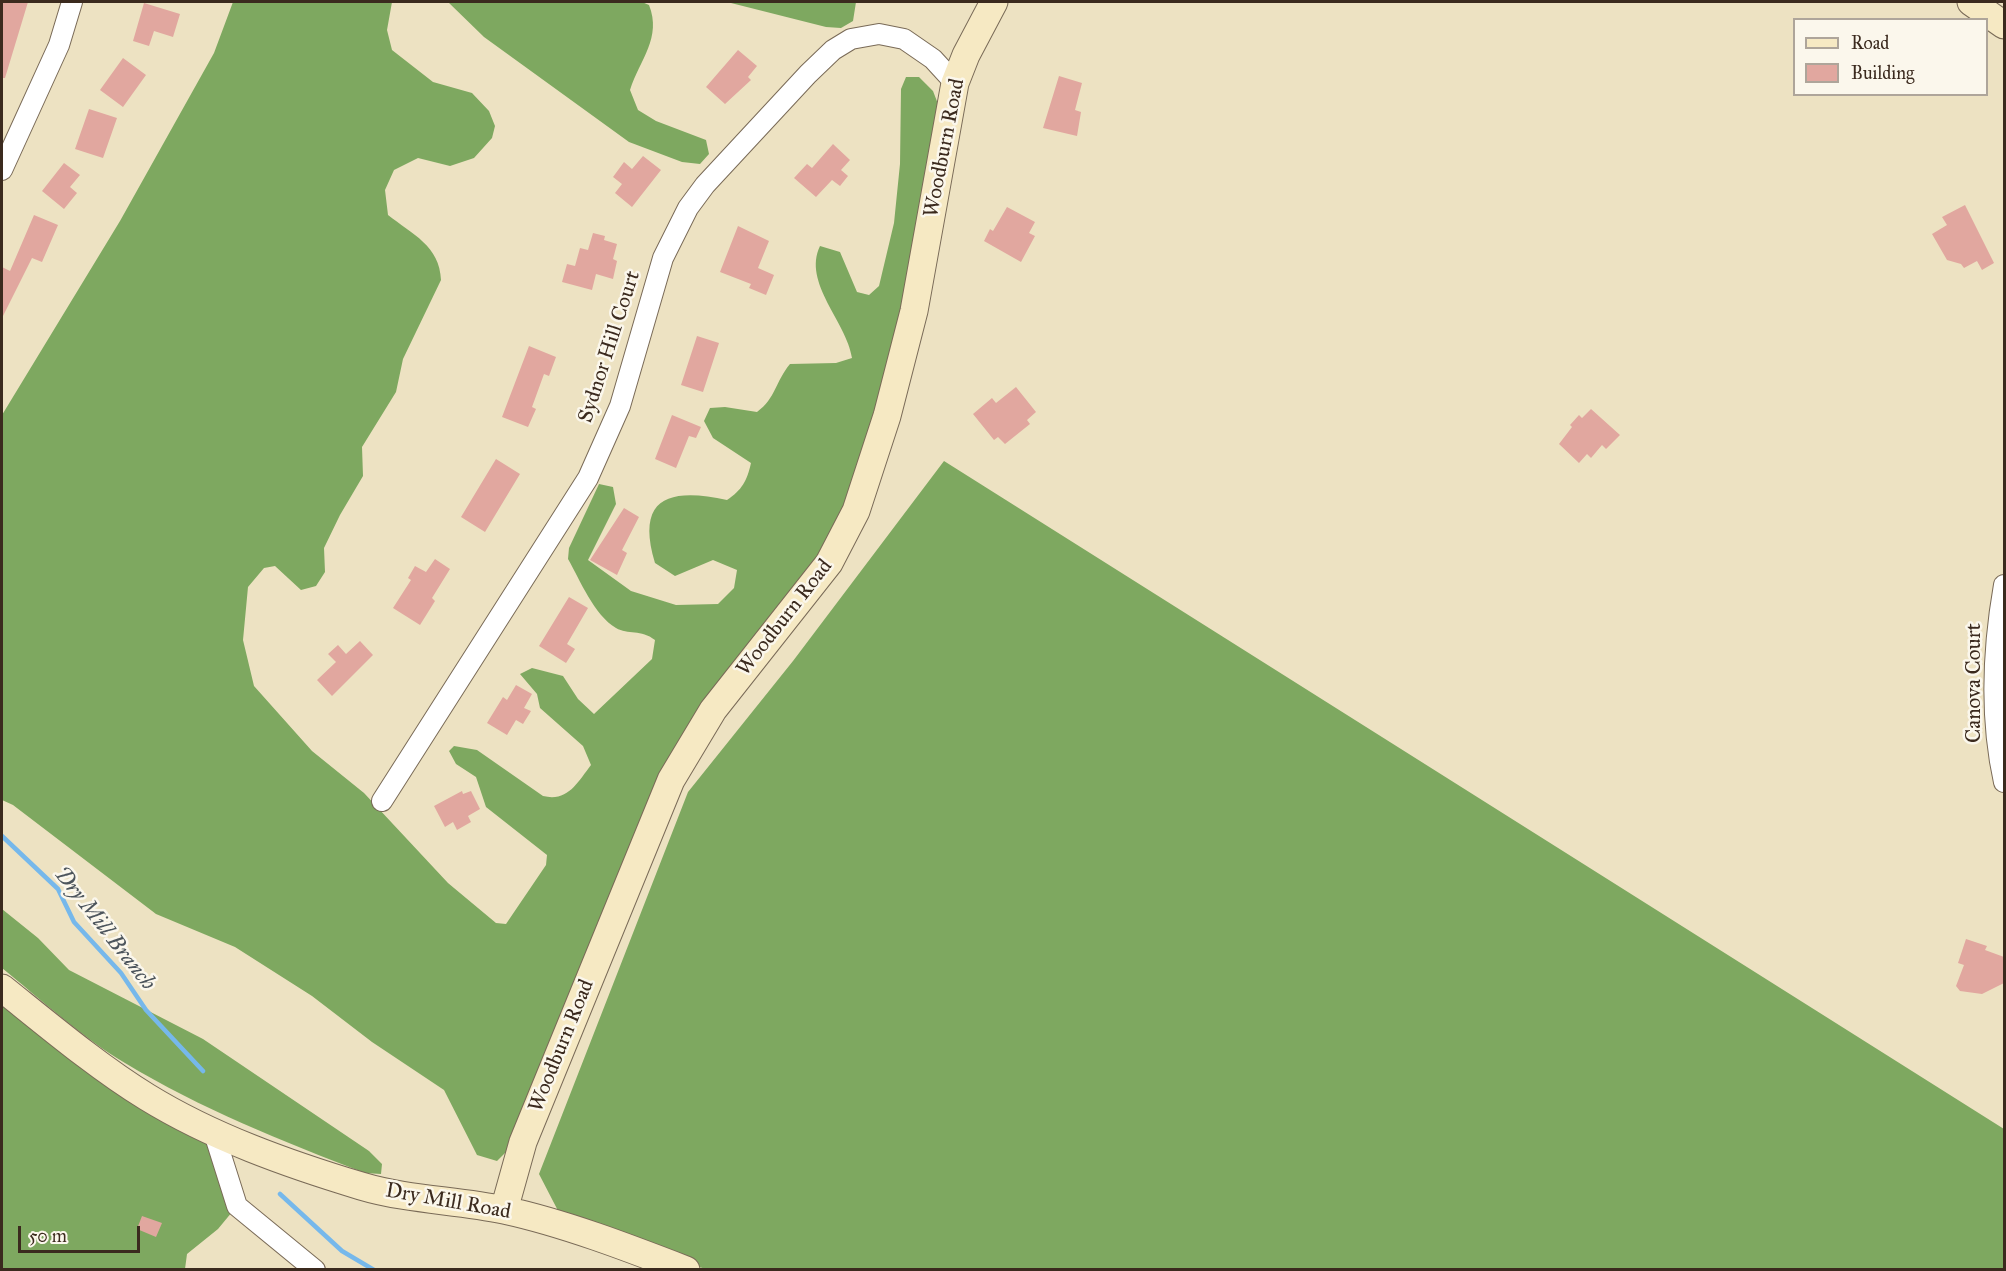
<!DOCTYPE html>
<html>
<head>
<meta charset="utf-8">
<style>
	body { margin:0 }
	#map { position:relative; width:2006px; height:1271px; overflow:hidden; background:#ede2c2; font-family:"IM FELL Great Primer",serif }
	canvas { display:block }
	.frame { position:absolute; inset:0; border:3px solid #3b2a1e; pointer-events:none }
	.legend { position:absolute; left:1793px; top:18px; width:195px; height:78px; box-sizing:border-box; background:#fbf7ec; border:2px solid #aea59a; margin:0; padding:8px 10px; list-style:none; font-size:18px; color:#3b2a1e }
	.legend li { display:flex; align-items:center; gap:12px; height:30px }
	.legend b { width:30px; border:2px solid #aea59a }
	.scale { position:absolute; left:18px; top:1226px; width:122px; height:27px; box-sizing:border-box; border:3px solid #3b2a1e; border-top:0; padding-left:8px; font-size:18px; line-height:21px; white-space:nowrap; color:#3b2a1e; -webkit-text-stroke:4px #fbf7ec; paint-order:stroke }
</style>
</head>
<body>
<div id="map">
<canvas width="2006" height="1271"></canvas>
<div class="frame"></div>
<ul class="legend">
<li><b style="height:8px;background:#f6e9c3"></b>Road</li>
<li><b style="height:16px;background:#e1a79f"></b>Building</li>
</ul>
<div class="scale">50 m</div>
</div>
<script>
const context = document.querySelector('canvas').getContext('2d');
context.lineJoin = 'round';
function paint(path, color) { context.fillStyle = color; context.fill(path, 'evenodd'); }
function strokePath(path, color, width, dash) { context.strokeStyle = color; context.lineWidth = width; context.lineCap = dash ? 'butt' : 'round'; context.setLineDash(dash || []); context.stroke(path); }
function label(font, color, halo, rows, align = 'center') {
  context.font = font + ' "IM FELL Great Primer",serif'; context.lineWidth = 5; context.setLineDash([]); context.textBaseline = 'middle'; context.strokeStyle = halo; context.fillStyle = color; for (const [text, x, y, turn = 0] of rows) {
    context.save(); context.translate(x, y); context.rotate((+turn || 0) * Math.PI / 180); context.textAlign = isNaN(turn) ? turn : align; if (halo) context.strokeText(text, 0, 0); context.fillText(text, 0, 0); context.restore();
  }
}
const forest = new Path2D(`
	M233 2H392L387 30 392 50 433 82 472 93 489 111 495 126 492 138 474 158 450 166 418 158 394 170 385 190 388 215C412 234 440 246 441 280L403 359 396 392 362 447 363 476 340 515 324 548 325 572 316 586 301 590 275 566 264 568 248 587 243 640 254 686 312 751 364 793 448 883 496 923 506 924 546 865 547 855 486 807 476 777 456 764 449 751 454 746 477 750 543 796C568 802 577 783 591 765L583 746 540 708 537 694 520 674 532 668 563 676 578 699 594 714 652 659 655 640C641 629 628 635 616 628 594 615 580 580 568 559L569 548 599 484 613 487 616 504 588 560 631 591 676 605 718 604 734 588 737 570 713 560 675 576 655 563C635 496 671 488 727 500 742 490 747 481 751 463L713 438 704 421 710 408 725 407 757 412C776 398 775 382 790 364L836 363 852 358C847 322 802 283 820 246L840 252 857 292 869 295 879 286 894 223 900 164 901 89 906 77H919L933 91 938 104 916 258 850 510 806 582 736 662 513 1145 497 1161 477 1155 444 1090 372 1042 312 996 235 947 156 914 13 805 2 800V415L120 221 214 53Z
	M448 2H642L649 5C662 38 640 59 630 90L638 110 656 121 706 140 709 154 700 164 682 162 629 142 484 37Z
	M727 2H856L853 21 841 28 826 27Z
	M944 461 2004 1129V1269H706L568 1230 539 1174 688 792 793 661Z
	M2 909 38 938 69 970 203 1039 369 1151 382 1164 381 1174 365 1173C282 1141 201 1109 125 1063 84 1039 39 998 2 968Z
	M2 1002 217 1144 237 1206 218 1229 187 1254 185 1269H2Z`);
const stream = new Path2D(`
	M2 836 58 889 74 922 121 973 146 1010 203 1071
	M280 1194 342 1251 374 1270`);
const building = new Path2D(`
	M2 2H28L5 78H2Z
	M144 3 180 14 173 37 154 31 149 46 133 41Z
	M738 50 757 66 748 77 751 80 725 104 706 87Z
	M123 58 146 75 123 107 100 90Z
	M1059 76 1082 83 1075 110 1081 112 1077 136 1043 128Z
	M89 109 117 118 103 158 75 149Z
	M833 144 850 160 841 170 848 176 840 186 832 180 816 197 794 178 807 164 812 168Z
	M643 156 661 170 632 207 615 193 622 184 613 177 624 162 632 169Z
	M64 163 80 175 70 187 77 193 64 209 42 191Z
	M1965 205 1994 263 1982 270 1977 261 1964 268 1961 264 1947 260 1932 234 1947 225 1942 217Z
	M1007 207 1035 222 1029 233 1035 236 1021 262 984 241 990 229 993 231Z
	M34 215 58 225 42 262 32 258 2 318V267L10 271Z
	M738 226 769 241 758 268 774 275 766 295 749 288 751 284 720 272Z
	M593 233 605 236 604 240 617 244 613 259 617 261 613 279 596 274 592 290 562 282 567 264 575 266 580 248 588 250Z
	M697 336 719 343 703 392 681 385Z
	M529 346 556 357 549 376 544 374 532 407 536 409 528 427 502 417Z
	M1016 387 1036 412 1027 420 1030 424 1005 444 998 437 994 440 973 414 992 398 996 403Z
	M1591 409 1620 435 1606 449 1602 445 1591 458 1587 454 1579 463 1559 444 1572 427 1570 425 1579 415 1582 418Z
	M672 415 701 427 696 438 689 436 676 468 655 459Z
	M496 459 520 474 485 532 461 517Z
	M624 508 639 517 622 550 627 553 617 575 590 560Z
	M435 559 450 569 432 598 435 601 420 625 393 608 411 580 408 578 415 566 426 572Z
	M569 597 588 608 567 644 575 649 566 663 539 646Z
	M360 641 373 655 332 696 317 680 336 662 328 654 338 645 346 654Z
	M516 685 532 694 524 708 531 711 523 724 516 720 507 735 487 723 503 697 507 700Z
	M462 791 463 794 471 791 480 809 468 816 471 822 457 830 453 822 445 827 434 806Z
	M1966 939 1987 946 1985 950 2004 957V983L1982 994 1960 991 1956 986 1964 965 1958 963Z
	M142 1216 162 1223 156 1237 137 1229Z`);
const street = new Path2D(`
	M2 170 59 45 72 2
	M2004 585C1993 648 1990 719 2004 782
	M382 801 588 478 620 406 663 258 688 208 705 185 808 74 833 50 851 39 879 34 904 39 933 59 955 83
	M213 1130 237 1206 315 1270`);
const secondary = new Path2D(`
	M1971 2 2004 25
	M2 988C47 1024 98 1067 147 1097 212 1137 288 1164 361 1186 408 1200 456 1200 504 1210 564 1223 629 1248 686 1270
	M504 1210 523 1142 671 780 713 710 829 563 856 511 887 416 914 311 955 83 966 55 994 2`);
const streetNames = [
	["Woodburn Road",945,148,-79],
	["Sydnor Hill Court",610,347,-72],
	["Woodburn Road",785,618,-52],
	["Canova Court",1975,683,-90],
	["Woodburn Road",562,1046,-68],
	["Dry Mill Road",448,1202,10]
];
const waterNames = [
	["Dry Mill Branch",104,929,52]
];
paint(forest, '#7ea860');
strokePath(stream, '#76b8eb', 4.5);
paint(building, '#e1a79f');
strokePath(street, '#796a57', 22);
strokePath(secondary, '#796a57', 29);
strokePath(street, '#fff', 20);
strokePath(secondary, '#f6e9c3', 27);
label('21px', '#3b2a1e', '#fbf7ec', streetNames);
label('italic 22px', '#4d555c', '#fbf7ec', waterNames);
</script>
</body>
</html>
